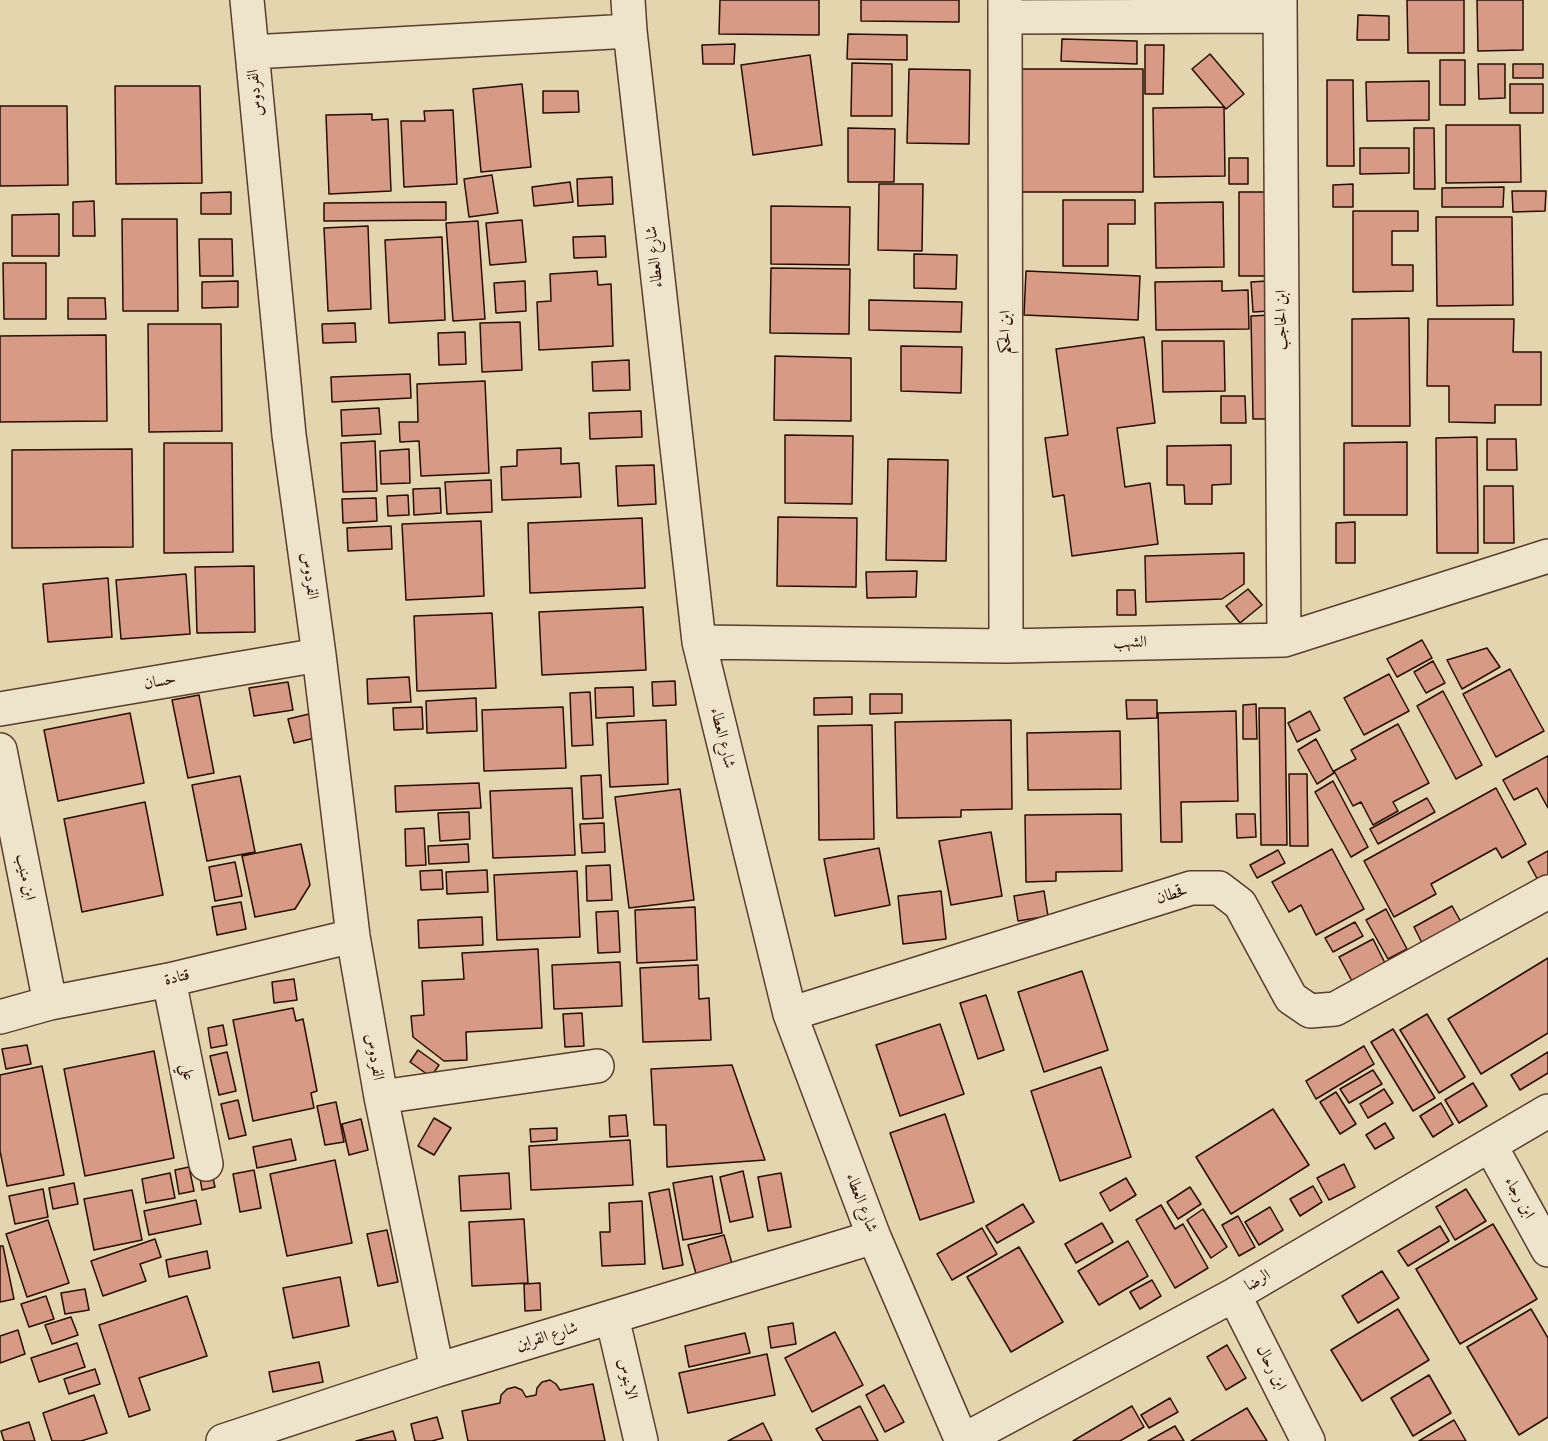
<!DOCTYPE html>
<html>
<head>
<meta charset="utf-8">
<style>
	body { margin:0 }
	canvas { display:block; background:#e3d6af }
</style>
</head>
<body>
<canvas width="1548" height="1441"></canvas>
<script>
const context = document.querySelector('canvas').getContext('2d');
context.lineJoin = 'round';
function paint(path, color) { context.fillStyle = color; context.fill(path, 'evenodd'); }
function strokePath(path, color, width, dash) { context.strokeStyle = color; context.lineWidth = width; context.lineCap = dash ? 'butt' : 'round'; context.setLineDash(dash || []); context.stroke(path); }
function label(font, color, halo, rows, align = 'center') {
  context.font = font + ' "IM FELL French Canon",Amiri,serif'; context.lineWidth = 6; context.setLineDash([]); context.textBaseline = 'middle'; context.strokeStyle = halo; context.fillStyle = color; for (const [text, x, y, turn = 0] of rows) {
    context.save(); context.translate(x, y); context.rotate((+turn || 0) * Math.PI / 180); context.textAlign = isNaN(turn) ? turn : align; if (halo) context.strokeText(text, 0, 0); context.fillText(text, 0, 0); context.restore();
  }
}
const building = new Path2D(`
	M720 0H819V35L719 34Z
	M861 0H959V22L861 21Z
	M1407 0H1464V53H1408Z
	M1477 0H1523V50L1478 51Z
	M1358 15 1389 16V40H1357Z
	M848 34 907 35V60L847 59Z
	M1062 39 1137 41V64L1061 61Z
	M735 44 734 64H703L702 45Z
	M1145 45H1164L1163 94H1145Z
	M1210 54 1244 94 1226 109 1192 69Z
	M810 55 822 145 753 155 741 65Z
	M1440 60H1465V105H1440Z
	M852 63 892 64V116H851Z
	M1478 64H1505V98L1479 99Z
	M1513 64H1543V78H1513Z
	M909 69 970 70 969 144 907 143Z
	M1018 69H1143V192H1018Z
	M1327 80H1353L1354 166H1327Z
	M1429 81V120L1367 121 1366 82Z
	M522 84 531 167 481 172 473 89Z
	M1510 84H1543V113H1510Z
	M115 86H200L202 183 116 184Z
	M543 91H578L579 112 543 113Z
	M0 106H67L68 185 0 186Z
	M1224 107 1225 176 1154 177 1153 108Z
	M453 110 457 184 404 187 401 121H425L424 111Z
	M372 114V120L388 119 391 191 329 194 326 115Z
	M1446 125H1520L1521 182 1446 183Z
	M848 128 895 129 894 182H848Z
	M1414 128H1434L1435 189H1414Z
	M1360 148H1409V173L1360 174Z
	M1229 158H1248V184H1229Z
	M492 175 498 213 469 217 464 179Z
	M612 177 613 204 578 206 577 179Z
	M570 182 573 202 534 206 532 187Z
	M879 184H923L922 251 878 250Z
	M1353 184V207H1333V185Z
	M1504 187 1503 207H1442V188Z
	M1512 191H1546L1545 211 1513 212Z
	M231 192V214H201V193Z
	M1239 192H1267L1266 276H1239Z
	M1063 200H1135V224H1108V266H1063Z
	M94 201 95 236H73V202Z
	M446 202V220L324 221V203Z
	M1223 202 1224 267 1156 268 1155 203Z
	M771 206 850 207 849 265 771 264Z
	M1353 211H1418V231H1392V265H1413V291L1353 292Z
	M59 214V256H12V215Z
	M1436 217H1512L1513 305 1437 306Z
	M122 219H177L178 311H123Z
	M522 220 526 262 490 265 486 223Z
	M478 221 485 319 453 321 446 223Z
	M368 226 371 309 328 311 324 228Z
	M605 236 606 257 574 258 573 237Z
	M442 237 445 320 389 323 385 240Z
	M199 239H232L233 276H200Z
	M914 254 957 255 956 289 914 288Z
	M3 263H46V319H4Z
	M771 268 850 269 849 334 770 333Z
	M597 271 598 285 611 284 613 346 539 350 537 302 551 301 550 274Z
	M1026 271 1140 276 1138 320 1024 315Z
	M238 281V307L202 308V282Z
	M525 281 526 311 496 313 494 283Z
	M1222 281V291L1248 290 1249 329 1156 330 1155 282Z
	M1267 281 1269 311 1253 312 1251 282Z
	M68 298H105L106 319H68Z
	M869 300 962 302 961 332 869 330Z
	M1271 315 1273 419H1253L1251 316Z
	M1409 318 1410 426H1352V319Z
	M1428 319H1514L1513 352H1541V405H1495V423L1449 422V386H1427Z
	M520 322 522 370 482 372 480 323Z
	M355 323 356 342 323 343 322 324Z
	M148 324H221L222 431 149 432Z
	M465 332 466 364 439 365 438 333Z
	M106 335 107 421 0 422V336Z
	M1144 337 1155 423 1117 428 1125 487 1150 483 1158 544 1072 556 1064 495 1053 497 1045 438 1068 435 1056 349Z
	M1162 341H1224L1225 391 1163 392Z
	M901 346 962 347 961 393 901 391Z
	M775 356 851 358V421L774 420Z
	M629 360 630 390 593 391 592 362Z
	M410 374 411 398 332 402 331 377Z
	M485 381 489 473 421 476 419 441 400 442 399 422H418L417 384Z
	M1221 396H1245L1246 423H1221Z
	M379 408 381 434 342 436 341 410Z
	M641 411 642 437 590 439 589 413Z
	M785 435 853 436 852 504 785 503Z
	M1477 437 1478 553H1437L1436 438Z
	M1487 439H1516L1517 470H1487Z
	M375 441 377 491 343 492 341 443Z
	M1407 442V515H1344V443Z
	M164 443H232L233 552 164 553Z
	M1231 445V484L1212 485V504H1185L1184 485H1167V446Z
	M561 448V464L579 463 581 497 502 500 501 467 517 466V450Z
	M132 449 133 547 12 548V450Z
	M409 449 410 483 381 484 380 451Z
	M888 459 948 460 946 561 886 560Z
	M654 465 656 504 618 506 616 466Z
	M491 480 492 512 447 514 445 482Z
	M1484 486H1513L1514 543H1484Z
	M440 488 441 513 414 515 413 489Z
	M408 495 409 515 388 516 387 496Z
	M376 498 377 521 343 523 342 499Z
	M778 517 857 518 856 587 777 586Z
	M642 518 645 588 530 593 528 523Z
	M481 521 484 596 406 600 402 524Z
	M1355 522V563H1336V523Z
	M391 526 392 549 348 551 347 528Z
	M1244 553V584L1222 599 1146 602 1145 556Z
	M254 566 255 632 197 633 195 567Z
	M917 571 916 597 867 598 866 572Z
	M186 574 190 634 121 639 116 580Z
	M108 578 112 637 48 642 43 584Z
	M1248 589 1262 605 1240 623 1226 606Z
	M1117 590H1135L1136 615H1117Z
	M643 607 646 670 542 675 539 612Z
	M492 613 496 688 417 691 414 616Z
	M1422 640 1432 658 1397 677 1387 659Z
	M1487 648 1500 667 1462 689 1447 660Z
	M1433 661 1445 683 1426 693 1414 672Z
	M1510 669 1544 731 1496 757 1463 694Z
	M1389 674 1409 711 1364 735 1344 698Z
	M409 677 411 702 368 704 367 679Z
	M675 681 676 705 653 706 652 682Z
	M288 682 293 710 254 716 249 688Z
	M633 687 634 716 596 718 595 688Z
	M1443 691 1482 765 1456 779 1417 706Z
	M590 692 593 745 572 746 570 693Z
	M870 694H902V713L870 714Z
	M199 695 214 773 188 778 172 700Z
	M852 697V714L814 715V698Z
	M476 698 477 731 427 733 426 701Z
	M1126 700H1157V718L1127 719Z
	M1256 704 1257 739H1243V705Z
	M422 707 423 729 394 730 393 708Z
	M563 707 566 768 484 771 482 710Z
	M1259 708H1285L1287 845H1261Z
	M1236 711 1238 801 1181 802 1182 842H1161L1158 713Z
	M1310 711 1320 730 1297 742 1288 723Z
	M130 713 144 783 58 801 44 730Z
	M309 714 315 738 294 743 288 719Z
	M666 720 668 784 610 787 607 723Z
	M1011 720 1012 809 961 810V817L897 818 895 722Z
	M1398 724 1429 783 1393 802 1398 811 1373 825 1361 802 1353 806 1334 771 1356 759 1351 750Z
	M872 725 874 839 819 840 818 726Z
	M1120 731 1121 789 1028 790 1027 733Z
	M1316 739 1334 773 1317 784 1298 750Z
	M1548 756V808L1537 788 1514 800 1503 780Z
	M1289 774H1307L1308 846H1290Z
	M601 775 603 818 583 819 581 776Z
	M240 776 255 852 207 861 192 785Z
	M1333 781 1368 847 1351 857 1315 792Z
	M479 783 481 808 396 812 395 786Z
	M572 788 575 855 493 858 490 791Z
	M1496 788 1526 844 1502 858 1496 848 1431 884 1436 894 1394 917 1364 861Z
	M680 789 694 900 629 908 615 797Z
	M1427 798 1435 812 1378 844 1370 829Z
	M145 802 163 895 82 912 64 819Z
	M469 812 470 839 440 841 438 813Z
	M1121 814 1122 871 1056 872V881L1026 882 1025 815Z
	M1236 814H1255L1256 837 1237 838Z
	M604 823 605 852 582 853 580 824Z
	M424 828 426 865 406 866 405 829Z
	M991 832 1002 896 951 905 939 841Z
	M301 844 310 885 295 909 255 917 242 856Z
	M468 844 469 862 429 864 428 846Z
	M879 848 890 905 835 916 824 859Z
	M1332 849 1364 909 1316 935 1301 905 1289 912 1272 882Z
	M1278 850 1285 863 1257 878 1250 865Z
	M1548 851V877L1539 882 1528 862Z
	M235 862 242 896 215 901 209 867Z
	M610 865 612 900 587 901 586 866Z
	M442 870 443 889 421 890 420 871Z
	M487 870 488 892 447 894 446 872Z
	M577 871 580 937 497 940 494 875Z
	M941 891 946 939 903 944 898 896Z
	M1044 891 1048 916 1018 921 1014 896Z
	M241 902 246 929 217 935 212 907Z
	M1452 906 1461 922 1422 943 1414 927Z
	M695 907 697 960 637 963 635 910Z
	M1386 909 1407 949 1388 959 1366 920Z
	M618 911 620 952 598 953 596 912Z
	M482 917 483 945 419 948 418 920Z
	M1355 922 1363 936 1333 952 1325 938Z
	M1373 939 1386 965 1353 983 1339 957Z
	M538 949 542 1028 466 1032 467 1060 444 1061 413 1037 411 1016 424 1015 422 981 464 979 462 953Z
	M1548 958V1033L1481 1074 1448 1019Z
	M620 962 622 1006 554 1009 552 965Z
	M698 965 699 999 709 998 711 1040 643 1042 640 968Z
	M1082 971 1108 1050 1044 1072 1018 992Z
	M294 979 297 1000 274 1003 272 982Z
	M986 995 1004 1050 978 1059 960 1003Z
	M293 1008 296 1021 303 1019 317 1091 311 1093 314 1108 253 1121 233 1020Z
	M582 1013 584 1046 565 1047 563 1014Z
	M1427 1014 1465 1077 1439 1093 1400 1030Z
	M940 1024 964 1094 900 1116 876 1045Z
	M223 1025 227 1045 211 1048 208 1028Z
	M1393 1029 1435 1098 1413 1111 1371 1042Z
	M27 1045 31 1064 6 1069 2 1049Z
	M1364 1046 1374 1064 1316 1099 1306 1081Z
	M418 1050 439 1065 431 1077 410 1062Z
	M154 1051 174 1158 85 1176 64 1069Z
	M227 1052 236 1091 219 1095 210 1056Z
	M1548 1052V1073L1520 1090 1511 1075Z
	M732 1065 765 1160 667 1167 666 1125H654L651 1069Z
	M42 1066 64 1175 7 1186 0 1151V1075Z
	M1101 1067 1131 1157 1060 1181 1031 1091Z
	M1373 1070 1382 1084 1349 1103 1340 1089Z
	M1473 1083 1487 1106 1459 1123 1445 1100Z
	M1384 1089 1393 1103 1368 1118 1360 1104Z
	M1336 1092 1356 1124 1340 1134 1320 1102Z
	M238 1100 246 1135 229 1139 221 1104Z
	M336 1102 344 1142 325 1145 317 1106Z
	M1441 1103 1453 1124 1433 1137 1420 1116Z
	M1273 1109 1309 1165 1231 1214 1196 1157Z
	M945 1114 974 1202 920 1220 890 1133Z
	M626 1115 628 1136 610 1137 609 1116Z
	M434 1118 451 1128 434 1155 418 1146Z
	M361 1119 368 1150 349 1155 342 1124Z
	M1385 1123 1394 1138 1375 1149 1366 1135Z
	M557 1128V1140L531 1142 530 1129Z
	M291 1139 296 1160 257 1168 253 1147Z
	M630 1140 633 1185 531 1190 529 1146Z
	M335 1160 352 1243 287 1256 270 1174Z
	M1344 1164 1355 1187 1329 1200 1317 1178Z
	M189 1167 194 1191 179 1194 175 1170Z
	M211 1169 215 1187 202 1190 199 1172Z
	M254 1170 261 1208 240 1212 233 1174Z
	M743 1171 753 1217 730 1222 720 1177Z
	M170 1173 175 1198 146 1203 142 1179Z
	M509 1173 511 1209 461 1211 459 1176Z
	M781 1173 791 1227 768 1231 758 1177Z
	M712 1176 722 1233 683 1240 673 1183Z
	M1126 1178 1136 1195 1110 1211 1100 1193Z
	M74 1183 78 1204 53 1209 49 1188Z
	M1313 1186 1322 1202 1300 1216 1290 1199Z
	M1190 1187 1201 1204 1178 1219 1167 1202Z
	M43 1189 48 1217 15 1224 9 1196Z
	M669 1189 683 1265 663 1269 649 1193Z
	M1466 1189 1486 1221 1455 1240 1436 1207Z
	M132 1190 142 1240 94 1250 84 1199Z
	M196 1200 201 1224 149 1235 144 1211Z
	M642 1201 645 1264 602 1266 600 1232H610L609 1203Z
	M1023 1204 1034 1222 997 1243 986 1226Z
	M1161 1205 1175 1229 1183 1224 1208 1268 1175 1288 1136 1220Z
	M1270 1207 1283 1230 1259 1245 1245 1222Z
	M1203 1209 1227 1247 1211 1258 1187 1220Z
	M1238 1216 1255 1247 1239 1256 1222 1225Z
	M524 1219 528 1283 472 1286 469 1222Z
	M48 1220 69 1283 27 1297 6 1234Z
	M1102 1223 1113 1242 1076 1263 1065 1244Z
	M1493 1224 1537 1299 1460 1344 1416 1269Z
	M1440 1226 1449 1241 1408 1266 1398 1251Z
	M982 1228 997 1254 952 1280 937 1254Z
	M387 1230 398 1282 378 1286 367 1234Z
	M724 1235 734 1271 698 1281 688 1245Z
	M155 1239 161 1257 140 1264 146 1281 103 1296 91 1261Z
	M1128 1241 1148 1276 1099 1305 1078 1271Z
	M0 1246H3L14 1299 0 1302Z
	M1019 1247 1063 1322 1011 1352 967 1277Z
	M207 1251 210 1268 169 1277 166 1260Z
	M1382 1271 1399 1298 1358 1323 1342 1296Z
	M340 1277 349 1326 293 1338 283 1288Z
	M1152 1280 1161 1296 1140 1309 1130 1292Z
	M540 1283 541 1310 525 1311 524 1284Z
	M85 1289 89 1310 65 1314 61 1293Z
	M46 1296 54 1319 29 1327 21 1304Z
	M187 1296 207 1356 139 1378 150 1410 129 1417 99 1325Z
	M1398 1309 1429 1360 1362 1401 1331 1350Z
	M1531 1309 1548 1338V1417L1519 1435 1467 1347Z
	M71 1317 78 1335 52 1344 45 1325Z
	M793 1323 796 1344 771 1348 768 1327Z
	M18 1330 25 1354 0 1363V1336Z
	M835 1332 863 1385 812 1412 785 1358Z
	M745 1333 750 1353 689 1367 685 1346Z
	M77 1343 85 1367 39 1382 31 1358Z
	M1227 1345 1246 1378 1226 1390 1207 1357Z
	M767 1354 775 1395 688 1413 679 1373Z
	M319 1362 323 1382 273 1392 269 1372Z
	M95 1369 100 1384 69 1394 64 1379Z
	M1429 1375 1451 1413 1413 1436 1391 1398Z
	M550 1380 556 1384 560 1390 593 1384 605 1441H468L462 1411 500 1403 501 1395 507 1389 515 1387 522 1390 526 1397 536 1395 537 1388 542 1382Z
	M884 1385 904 1422 885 1432 866 1395Z
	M94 1395 107 1433 81 1441H52L43 1413Z
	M1170 1398 1178 1412 1149 1428 1141 1415Z
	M860 1406 878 1441H823L816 1429Z
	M1132 1406 1144 1427 1120 1441H1073Z
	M1247 1408 1267 1441H1191Z
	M437 1417 443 1438 432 1441H415L411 1424Z
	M1454 1420 1466 1441H1419Z
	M29 1422 35 1441H4L1 1431Z
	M763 1423 772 1441H728Z
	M1175 1426 1184 1441H1148Z
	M393 1431 396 1441H356Z`);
const minor = new Path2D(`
	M247 0 289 435 319 655 353 936 381 1097 437 1370
	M628 0 630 31 699 642 790 1014 874 1237 962 1441
	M1005 0 1006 646
	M1280 0 1284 640
	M1005 17 1280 16
	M252 52 630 31
	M699 642 1006 646 1284 640 1548 556
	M0 709 319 655
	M0 750 50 1003
	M169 980 206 1164
	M790 1014 1191 888H1219L1240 904 1291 998 1310 1011 1335 1009 1548 892
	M0 1017 50 1003 169 980 353 936
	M381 1097 597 1066
	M1490 1145 1548 1250
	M1234 1295 1308 1441
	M612 1317 641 1441
	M223 1441 437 1370 874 1237
	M962 1441 1234 1295 1548 1111`);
const streetNames = [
	["الفردوس",256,93,-96],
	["شارع العطاء",655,257,-96],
	["ابن الحاجب",1282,320,-90],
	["ابن الحكم",1006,332,-90],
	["الفردوس",309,576,82],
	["الشهب",1130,643,-1],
	["حسان",160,682,-10],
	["شارع العطاء",722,738,76],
	["ابن منيب",25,877,79],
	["قحطان",1172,895,-16],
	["قتادة",177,978,-13],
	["الفردوس",374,1057,80],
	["علي",187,1072,78],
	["ابن رجاء",1519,1198,61],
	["شارع العطاء",861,1203,69],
	["الرضا",1258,1281,-30],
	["شارع القراين",547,1337,-17],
	["ابن رحال",1271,1368,63],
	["الابنوس",627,1379,77]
];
paint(building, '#d79a85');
strokePath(building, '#290c01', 1.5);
strokePath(minor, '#583e2c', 36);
strokePath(minor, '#ede4cb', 33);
label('16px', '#290c01', '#ede4cb', streetNames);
</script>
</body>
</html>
